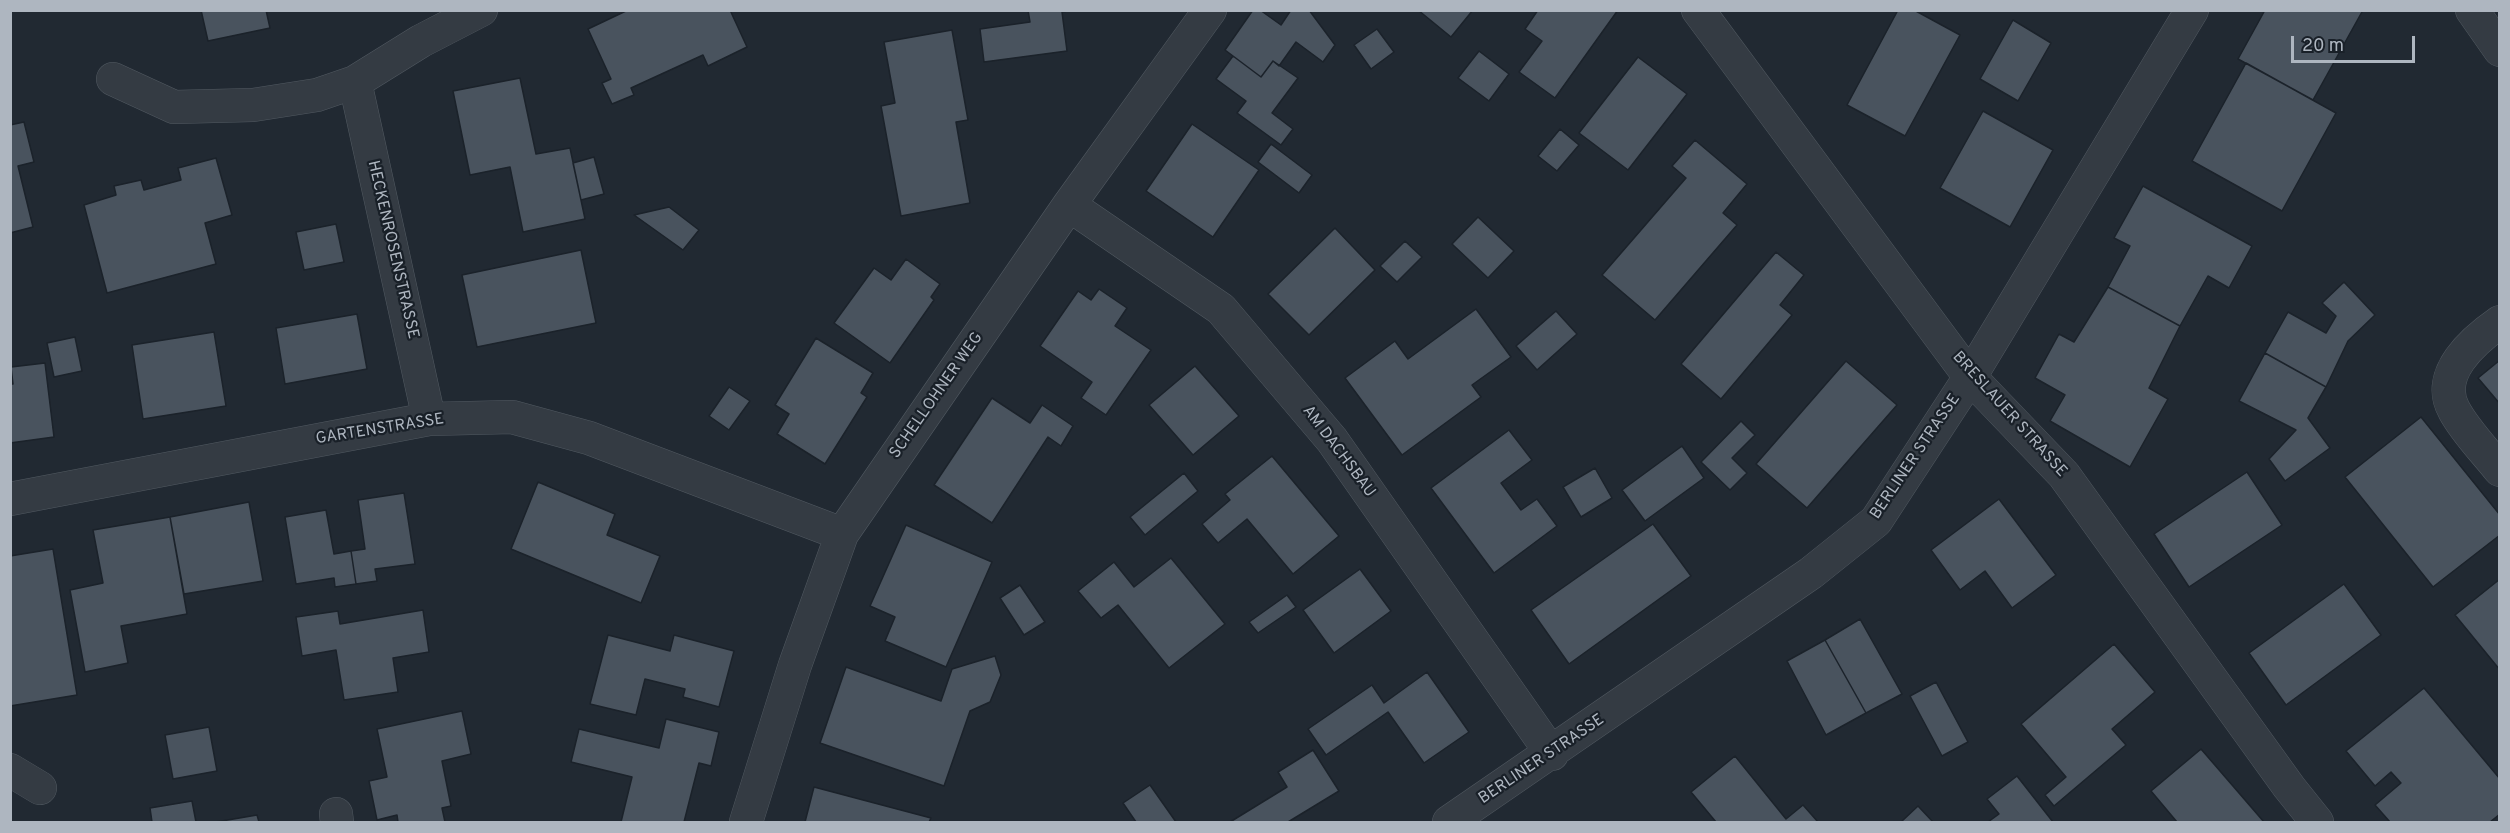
<!DOCTYPE html>
<html>
<head>
<meta charset="utf-8">
<style>
	body { margin:0 }
	#map { position:relative; width:2510px; height:833px; overflow:hidden; background:#212932; font-family:Overpass,sans-serif }
	canvas { display:block }
	.frame { position:absolute; inset:0; border:12px solid #aeb6c0; pointer-events:none }
	.scale { position:absolute; left:2291px; top:36px; width:124px; height:27px; box-sizing:border-box; border:3px solid #aeb6c0; border-top:0; padding-left:8px; font-size:18px; line-height:21px; white-space:nowrap; color:#aeb6c0; -webkit-text-stroke:4px #192028; paint-order:stroke }
</style>
</head>
<body>
<div id="map">
<canvas width="2510" height="833"></canvas>
<div class="frame"></div>
<div class="scale">20 m</div>
</div>
<script>
const context = document.querySelector('canvas').getContext('2d');
context.lineJoin = 'round';
function paint(path, color) { context.fillStyle = color; context.fill(path, 'evenodd'); }
function strokePath(path, color, width, dash) { context.strokeStyle = color; context.lineWidth = width; context.lineCap = dash ? 'butt' : 'round'; context.setLineDash(dash || []); context.stroke(path); }
function label(font, color, halo, rows, align = 'center') {
  context.font = font + ' Overpass,sans-serif'; context.lineWidth = 4.5; context.setLineDash([]); context.textBaseline = 'middle'; context.strokeStyle = halo; context.fillStyle = color; for (const [text, x, y, turn = 0] of rows) {
    context.save(); context.translate(x, y); context.rotate((+turn || 0) * Math.PI / 180); context.textAlign = isNaN(turn) ? turn : align; if (halo) context.strokeText(text, 0, 0); context.fillText(text, 0, 0); context.restore();
  }
}
const building = new Path2D(`
	M201 10H266L270 28 208 41Z
	M628 10H730L747 47 708 66 703 55 631 88 634 95 612 104 602 83 611 79 588 29Z
	M1028 10H1073L1062 12 1067 51 984 62 980 29 1030 22Z
	M1253 10H1260L1281 25 1291 10H1309L1335 45 1323 62 1296 42 1279 66 1273 61 1261 77 1225 50Z
	M1418 10H1473L1451 37Z
	M1538 10H1618L1555 98 1519 72 1542 41 1525 29Z
	M1898 10H1914L1960 35 1905 136 1847 105Z
	M2265 10H2363L2313 100 2238 59Z
	M2013 20 2051 43 2018 101 1980 79Z
	M1377 29 1394 52 1371 69 1354 45Z
	M952 30 968 120 956 122 970 203 901 216 881 106 895 103 884 42Z
	M1479 51 1509 74 1489 101 1458 78Z
	M1233 56 1261 77 1273 61 1298 78 1272 113 1293 129 1281 145 1237 113 1246 101 1216 79Z
	M1638 57 1687 94 1628 170 1579 133Z
	M2246 63 2336 113 2282 211 2192 161Z
	M520 78 536 154 570 148 585 219 523 232 510 167 470 175 453 91Z
	M1983 111 2053 150 2010 227 1940 188Z
	M24 122 34 162 18 166 33 227 10 233V125Z
	M1192 124 1259 170 1213 237 1146 191Z
	M1560 129 1579 145 1557 171 1538 156Z
	M1695 140 1747 184 1723 213 1737 225 1655 320 1602 275 1686 178 1672 166Z
	M1271 144 1312 175 1299 193 1258 162Z
	M594 157 604 194 581 200 573 163Z
	M216 158 232 215 205 223 216 264 107 293 84 205 116 195 114 186 141 180 144 190 181 180 178 168Z
	M2143 186 2252 246 2229 288 2208 276 2180 326 2108 287 2130 246 2114 238Z
	M669 207 699 230 683 250 634 215Z
	M1478 217 1514 251 1488 278 1452 244Z
	M336 224 344 262 304 270 296 232Z
	M1335 228 1375 270 1309 335 1268 294Z
	M1405 241 1422 257 1397 282 1380 266Z
	M581 250 596 323 477 347 462 275Z
	M1776 252 1804 275 1780 305 1792 315 1721 399 1681 364Z
	M906 259 940 284 931 297 934 300 890 363 834 323 874 268 891 280Z
	M2344 282 2375 315 2348 341 2326 387 2265 353 2288 312 2326 333 2336 316 2322 303Z
	M2108 287 2180 326 2149 388 2168 399 2130 467 2050 421 2065 395 2035 378 2059 334 2074 342Z
	M1099 289 1127 308 1115 326 1151 350 1106 415 1081 398 1092 382 1040 346 1078 291 1091 300Z
	M1476 309 1511 357 1472 385 1481 397 1402 455 1345 378 1395 341 1408 359Z
	M1556 311 1577 334 1537 370 1516 346Z
	M357 314 367 369 285 384 276 328Z
	M214 332 226 406 143 419 132 345Z
	M75 337 82 371 54 377 47 343Z
	M816 338 873 373 861 393 867 397 825 464 777 434 789 414 775 405Z
	M2265 353 2326 387 2308 418 2330 448 2285 481 2269 459 2296 430 2239 401Z
	M2500 360V404L2478 378Z
	M1846 361 1897 405 1807 508 1756 464Z
	M45 363 54 437 10 443V384H13L11 367Z
	M1195 366 1239 416 1193 455 1149 405Z
	M729 387 750 401 729 430 709 416Z
	M992 398 1030 423 1042 405 1073 426 1061 446 1048 437 992 523 934 485Z
	M2421 417 2500 515V535L2433 587 2345 477Z
	M1741 421 1755 435 1732 458 1747 473 1730 490 1701 462Z
	M1509 430 1532 460 1501 483 1521 510 1537 499 1557 526 1494 573 1431 488Z
	M1682 446 1704 478 1645 521 1622 490Z
	M1272 456 1339 536 1293 574 1247 519 1218 543 1202 524 1230 500 1225 494Z
	M1595 468 1612 498 1581 517 1563 487Z
	M2247 472 2282 525 2189 587 2154 534Z
	M1184 473 1198 491 1145 535 1130 517Z
	M538 482 615 514 607 535 660 556 641 603 511 549Z
	M404 493 415 564 375 569 377 581 356 584 351 551 365 549 358 500Z
	M1999 499 2056 575 2012 608 1985 571 1960 590 1931 550Z
	M249 502 263 581 184 594 170 517Z
	M326 510 334 554 351 551 356 584 335 587 334 578 296 584 285 517Z
	M170 517 187 614 121 626 128 663 85 672 70 590 103 583 93 530Z
	M1653 524 1691 576 1569 664 1531 610Z
	M906 525 992 562 946 667 885 641 895 617 870 606Z
	M53 549 77 695 10 706V556Z
	M1171 558 1225 624 1169 668 1118 605 1101 618 1078 591 1114 562 1134 587Z
	M1360 569 1391 611 1334 653 1303 610Z
	M2500 579V670L2455 615Z
	M2344 584 2381 635 2286 705 2249 653Z
	M1020 585 1045 622 1024 635 1000 598Z
	M1287 595 1296 607 1258 633 1249 622Z
	M423 610 429 652 393 658 398 692 344 700 336 650 302 656 296 617 338 611 340 624Z
	M1860 619 1902 694 1866 713 1825 640Z
	M608 635 670 651 674 635 734 651 719 707 683 697 685 689 645 679 636 715 590 704Z
	M1825 640 1866 713 1826 735 1787 661Z
	M2114 644 2155 692 2112 729 2126 745 2054 806 2045 795 2066 777 2021 724Z
	M995 656 1001 675 990 702 970 711 944 786 820 743 846 667 941 701 952 669Z
	M1427 672 1469 732 1424 763 1388 712 1326 755 1308 729 1372 685 1384 703Z
	M1936 682 1968 742 1942 756 1910 696Z
	M2424 688 2500 779V814L2490 822H2390L2375 805 2401 783 2391 772 2375 786 2346 751Z
	M462 711 471 754 442 761 451 806 442 808 445 822H398L397 815 377 820 369 781 387 777 377 729Z
	M666 719 719 732 711 766 699 763 684 822H621L632 777 571 762 579 729 659 748Z
	M209 727 217 771 173 779 165 735Z
	M2201 749 2264 822H2177L2151 791Z
	M1313 750 1339 791 1288 822H1230L1287 787 1278 772Z
	M1735 756 1786 819 1803 805 1818 822H1716L1691 792Z
	M2017 776 2053 822H1988L1999 814 1987 799Z
	M1150 785 1176 822H1136L1123 803Z
	M814 787 931 818 929 822H805Z
	M192 801 196 822H152L150 808Z
	M1918 806 1933 822H1901Z
	M257 815 259 822H216Z`);
const minor = new Path2D(`
	M1698 10 1970 377 2064 475 2289 787 2317 822
	M2472 10 2500 50
	M113 79 174 107 253 105 317 95 355 82
	M1069 205 1221 309 1332 440 1552 754
	M2500 322C2474 340 2434 374 2454 410 2465 431 2485 451 2500 470
	M429 419 355 82 421 41 481 10
	M10 499 429 419 512 417 589 438 842 534
	M10 770 40 788
	M336 814 337 822
	M746 822 795 665 842 534 1069 205 1210 10
	M1449 822 1811 573 1876 521 1970 377 2192 10`);
const streetNames = [
	["HECKENROSENSTRASSE",392,250,77],
	["SCHELLOHNER WEG",937,396,-55],
	["BRESLAUER STRASSE",2009,415,48],
	["GARTENSTRASSE",380,430,-9],
	["AM DACHSBAU",1338,452,53],
	["BERLINER STRASSE",1916,457,-56],
	["BERLINER STRASSE",1542,760,-34]
];
paint(building, '#49535e');
strokePath(building, '#1b222a', 1.5);
strokePath(minor, '#515961', 34);
strokePath(minor, '#343b43', 33);
label('16px', '#aeb6c0', '#192028', streetNames);
</script>
</body>
</html>
